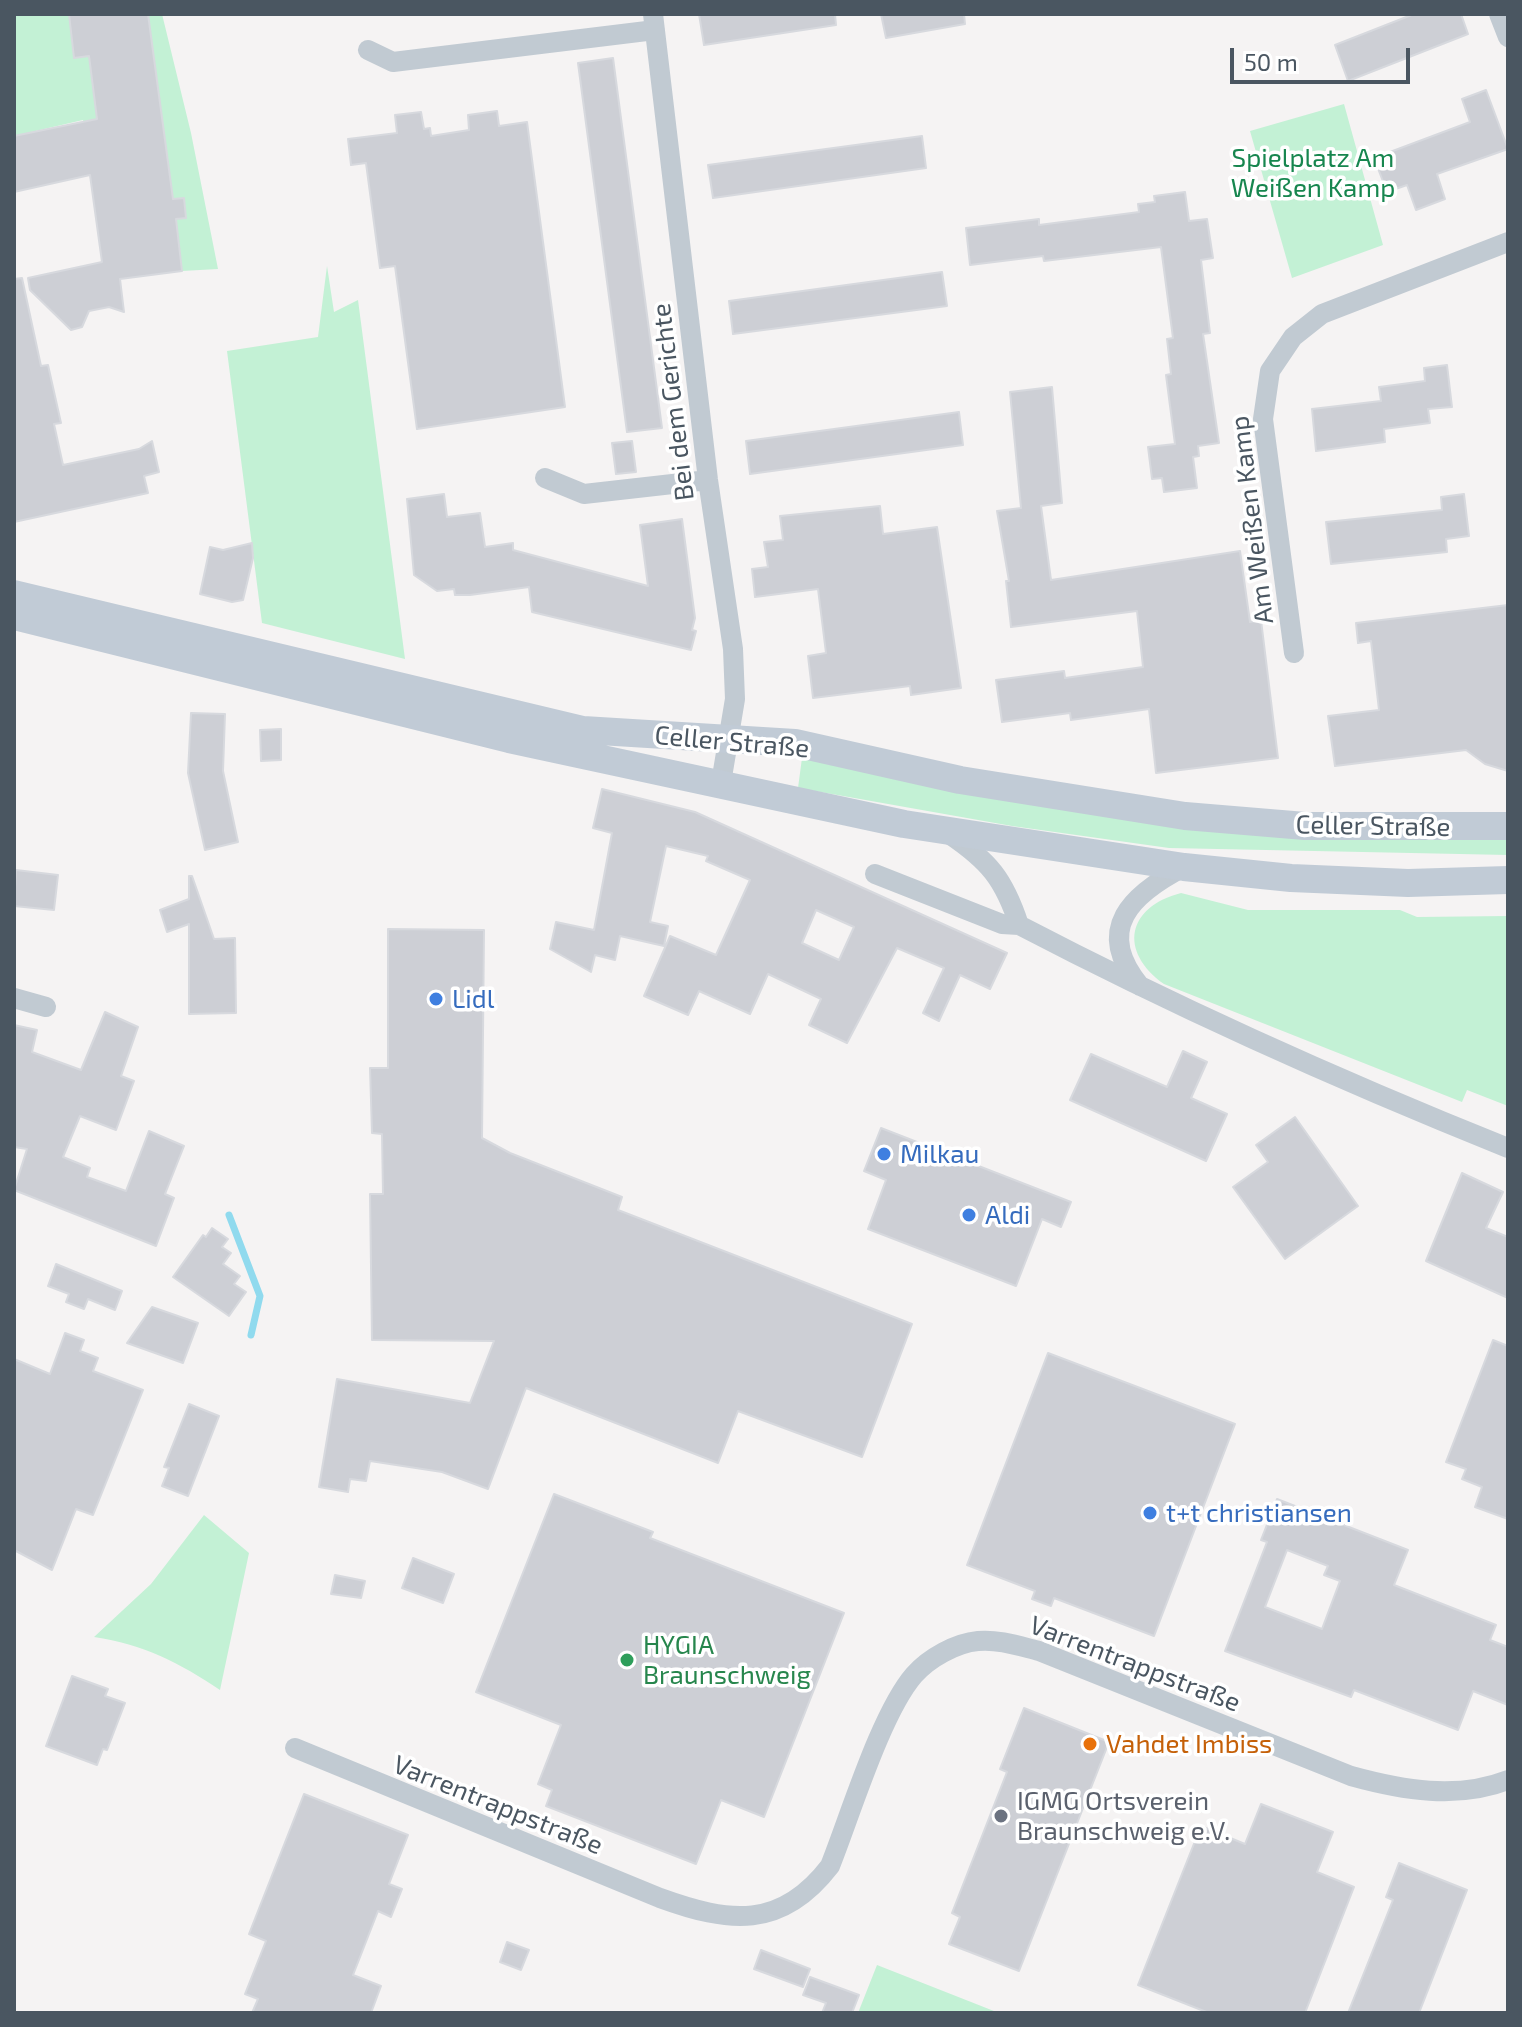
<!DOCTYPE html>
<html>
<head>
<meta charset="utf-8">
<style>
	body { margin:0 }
	#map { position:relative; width:1522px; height:2027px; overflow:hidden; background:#f5f3f3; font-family:"Exo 2",sans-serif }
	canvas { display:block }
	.frame { position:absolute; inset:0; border:16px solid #4a5661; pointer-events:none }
	.scale { position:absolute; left:1230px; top:48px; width:180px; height:36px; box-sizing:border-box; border:4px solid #4a5661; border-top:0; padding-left:10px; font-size:24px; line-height:28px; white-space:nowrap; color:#4a5661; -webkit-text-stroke:6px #fff; paint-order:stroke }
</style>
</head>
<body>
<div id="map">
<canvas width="1522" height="2027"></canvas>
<div class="frame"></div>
<div class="scale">50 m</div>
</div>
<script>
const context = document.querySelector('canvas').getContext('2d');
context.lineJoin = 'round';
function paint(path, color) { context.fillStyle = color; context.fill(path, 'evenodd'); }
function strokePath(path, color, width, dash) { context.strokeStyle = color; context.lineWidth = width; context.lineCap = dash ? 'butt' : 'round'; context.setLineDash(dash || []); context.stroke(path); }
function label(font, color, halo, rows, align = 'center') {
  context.font = font + ' "Exo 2",sans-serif'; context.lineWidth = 7; context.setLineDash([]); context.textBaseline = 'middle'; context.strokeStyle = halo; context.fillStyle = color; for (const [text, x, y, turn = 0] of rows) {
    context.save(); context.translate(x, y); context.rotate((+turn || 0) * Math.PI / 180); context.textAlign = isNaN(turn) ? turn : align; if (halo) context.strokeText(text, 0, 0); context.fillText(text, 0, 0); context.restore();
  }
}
const green = new Path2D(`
	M14 14 69 16 74 58 89 56 100 141 87 143 83 120 14 136Z
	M148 14H162L191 133 218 269 182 271 175 219 184 198 172 199Z
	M1344 104 1383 245 1292 278 1250 131Z
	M327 266 334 312 358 300 405 659 262 623 227 351 318 337Z
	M802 758 1293 838 1508 840V855L1169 848 1012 826 798 788Z
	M1181 893 1248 910H1400L1417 917 1508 916V1106L1467 1090 1462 1102 1164 984C1118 951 1127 907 1181 893Z
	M204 1515 249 1553 220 1690C180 1663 143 1644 94 1637L151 1584Z
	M877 1965 999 2013H858Z`);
const stream = new Path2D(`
	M229 1215 260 1296 251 1335`);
const building = new Path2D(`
	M69 14H148L173 199 184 198 186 218 176 219 182 271 120 279 124 312 109 307 89 311 82 327 71 330 30 290 28 278 102 262 90 175 14 192V136L97 119 89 56 74 58Z
	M699 14H835L836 25 704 45Z
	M881 14H964L965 24 886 38Z
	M1414 14H1461L1468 34 1348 81 1335 45Z
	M613 58 662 428 627 432 578 63Z
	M1486 90 1508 149 1437 174 1445 199 1416 210 1407 185 1387 192 1374 158 1470 122 1462 99Z
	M497 111 499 126 527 122 565 407 417 429 395 266 380 268 366 163 351 165 348 139 397 133 395 115 421 112 424 129 430 128 431 136 469 130 468 115Z
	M922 136 926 168 713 198 708 165Z
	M1185 192 1189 221 1207 219 1213 258 1201 260 1210 333 1203 334 1219 443 1198 446 1199 456 1193 457 1197 488 1164 492 1162 478 1152 479 1148 447 1175 444 1166 375 1171 374 1167 339 1173 338 1161 247 1044 261 1043 256 970 265 966 228 1039 219V225L1124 214 1139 212 1138 204 1155 202 1154 196Z
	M942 272 947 306 733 334 729 301Z
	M22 278 41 366 48 365 61 423 54 424 63 465 139 449 152 441 159 472 144 476 148 493 14 522V279Z
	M1447 365 1452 407 1428 409 1430 423 1384 429 1385 442 1316 451 1312 409 1381 401 1379 387 1425 381 1424 368Z
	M1052 387 1062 503 1041 506 1051 580 1240 551 1250 622 1261 620 1278 758 1156 773 1149 709 1071 720 1070 713 1002 722 996 680 1064 671 1065 678 1143 667 1137 611 1011 627 1006 581H1009L997 511 1021 508 1010 392Z
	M959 412 963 445 750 474 746 441Z
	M632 441 636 472 616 474 612 443Z
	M444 494 447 517 480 513 485 547 513 543V550L648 586 640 525 682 519 695 618 692 630 696 631 691 650 532 612 529 587 470 595H455L454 589 437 591 414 575 407 499Z
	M1464 494 1469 536 1446 539 1447 552 1331 564 1326 522 1442 510 1441 497Z
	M880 506 883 534 937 527 961 688 911 695 910 686 813 698 808 656 826 653 818 589 755 597 752 569 768 567 764 542 783 540 780 516Z
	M252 543 253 558 243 600 232 602 200 594 210 547 223 550Z
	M1508 605V771L1485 764 1466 750 1335 766 1328 716 1379 710 1371 641 1358 643 1356 623Z
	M191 713 225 714 223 771 238 842 205 850 188 773Z
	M281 729V760L261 761 260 730Z
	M602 789 695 812 1007 953 990 989 960 975 939 1021 923 1013 944 968 897 948 847 1043 809 1025 821 999 768 974 750 1014 699 991 688 1015 644 996 670 936 716 955 750 880 706 861 708 856 666 846 650 922 668 926 664 946 620 936 615 960 595 955 591 972 550 949 556 922 594 930 612 833 593 828ZM816 910 854 927 839 960 802 943Z
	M16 870 58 875 54 910 14 906Z
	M189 876H192L214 939 235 938 236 1013 189 1014V924L167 932 160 910 189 899Z
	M388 929 484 930 482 1138 510 1153 622 1197 618 1210 912 1324 862 1457 738 1411 718 1463 526 1388 488 1489 442 1472 370 1461 366 1481 350 1479 348 1492 319 1487 337 1379 470 1403 494 1341 372 1340 370 1194H383L382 1134 372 1133 370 1068H388Z
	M105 1012 138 1027 121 1076 134 1081 116 1130 80 1116 63 1157 90 1168 87 1177 126 1191 149 1131 184 1146 165 1194 174 1198 156 1246 14 1190 27 1149 14 1147V1025L37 1030 32 1052 81 1070Z
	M1183 1051 1207 1062 1191 1098 1227 1114 1206 1161 1070 1100 1091 1054 1167 1087Z
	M1295 1117 1358 1206 1285 1259 1233 1187 1268 1162 1256 1145Z
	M881 1128 1071 1202 1061 1227 1042 1219 1016 1286 868 1229 886 1180 864 1171Z
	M1462 1173 1503 1192 1486 1228 1508 1237V1298L1426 1261Z
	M212 1228 228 1239 222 1247 231 1253 223 1264 240 1276 234 1284 246 1292 229 1316 173 1277 203 1235 206 1237Z
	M56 1264 122 1291 115 1310 88 1299 84 1309 66 1302 69 1294 48 1286Z
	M152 1307 198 1323 183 1363 127 1343Z
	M65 1333 84 1340 80 1351 98 1358 93 1371 143 1390 93 1515 76 1509 52 1570 14 1550V1359L50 1374Z
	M1493 1340 1508 1346V1519L1475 1507 1482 1487 1462 1479 1466 1469 1446 1462Z
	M1048 1353 1235 1424 1154 1636 1054 1598 1051 1606 1032 1599 1035 1591 967 1565Z
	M189 1404 219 1416 188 1496 162 1486 169 1468 164 1467Z
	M554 1494 653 1532 650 1538 844 1613 764 1817 721 1800 696 1864 546 1806 552 1790 538 1784 561 1725 476 1692Z
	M1277 1499 1408 1550 1394 1585 1496 1625 1490 1640 1508 1647V1705L1473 1691 1458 1730 1354 1690 1351 1697 1225 1651 1267 1542 1261 1540ZM1287 1550 1328 1566 1324 1575 1340 1581 1322 1629 1265 1607Z
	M413 1558 454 1574 443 1603 402 1588Z
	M335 1575 365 1581 361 1598 331 1594Z
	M72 1676 108 1689 105 1696 125 1703 107 1750 103 1749 97 1765 46 1746Z
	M1024 1708 1109 1742 1019 1971 949 1944 960 1917 952 1913 1007 1772 1000 1769Z
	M304 1794 408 1835 389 1884 402 1889 391 1917 378 1911 353 1975 381 1986 371 2013H252L258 1999 245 1994 266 1941 249 1934Z
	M1261 1804 1333 1832 1317 1872 1354 1887 1305 2013H1209L1138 1985 1201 1826 1245 1844Z
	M1399 1863 1467 1890 1419 2013H1348L1393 1900 1386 1897Z
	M507 1942 529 1950 521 1970 500 1962Z
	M761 1950 810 1969 803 1987 754 1969Z
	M810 1977 859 1995 852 2013H822L826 2003 803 1995Z`);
const street = new Path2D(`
	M653 14 708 480 733 649 735 699 721 783
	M1499 14 1508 37
	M368 50 393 62 655 30
	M545 478 584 494 708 480
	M1294 653 1263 419 1270 371 1293 337 1322 314 1508 242
	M949 834C989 861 1004 879 1019 925
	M875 874 1002 924 1019 925C1178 1008 1341 1081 1508 1148
	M1140 986C1093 929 1132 894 1184 867
	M14 998 46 1007
	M295 1748 660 1898C729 1923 781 1930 830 1866 850 1816 881 1713 914 1675 929 1658 956 1643 978 1641 998 1639 1019 1646 1039 1651L1351 1776C1402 1790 1457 1800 1508 1780`);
const secondary = new Path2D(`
	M14 594 583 730 795 743 960 780 1185 816 1305 826H1508
	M14 616 509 739 904 824 1184 867 1291 878 1408 883 1508 880`);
const markers = [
	[436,999,8,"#3f7fe0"],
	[884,1154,8,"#3f7fe0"],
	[969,1215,8,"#3f7fe0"],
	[1150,1513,8,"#3f7fe0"],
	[627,1660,8,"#2e9e5b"],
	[1090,1744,8,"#e8710a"],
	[1001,1816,8,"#6b7280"]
];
const parkNames = [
	["Spielplatz Am",1313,158],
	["Weißen Kamp",1313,188]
];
const streetNames = [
	["Bei dem Gerichte",673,402,-97],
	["Am Weißen Kamp",1252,520,-97],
	["Celler Straße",732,742,5],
	["Celler Straße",1373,826,1],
	["Varrentrappstraße",1135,1664,21],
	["Varrentrappstraße",498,1805,22]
];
const shopNames = [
	["Lidl",452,999],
	["Milkau",900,1154],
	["Aldi",985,1215],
	["t+t christiansen",1166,1513]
];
const leisureNames = [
	["HYGIA",643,1645],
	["Braunschweig",643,1675]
];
const foodNames = [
	["Vahdet Imbiss",1106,1744]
];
const worshipNames = [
	["IGMG Ortsverein",1017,1801],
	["Braunschweig e.V.",1017,1831]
];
paint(green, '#c3f1d5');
strokePath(stream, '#90daee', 7);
paint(building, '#cdcfd5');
strokePath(building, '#d7d9de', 2);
strokePath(street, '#c1cad2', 20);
strokePath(secondary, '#c1cbd6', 28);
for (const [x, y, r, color] of markers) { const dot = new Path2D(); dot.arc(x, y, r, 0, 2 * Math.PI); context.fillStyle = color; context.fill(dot); strokePath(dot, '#fff', 3); }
label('26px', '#17864f', '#fff', parkNames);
label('26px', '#4a5661', '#fff', streetNames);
label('26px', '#366cbe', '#fff', shopNames, 'left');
label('26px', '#27864d', '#fff', leisureNames, 'left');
label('26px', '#c56008', '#fff', foodNames, 'left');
label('26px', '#5b616d', '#fff', worshipNames, 'left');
</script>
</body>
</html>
